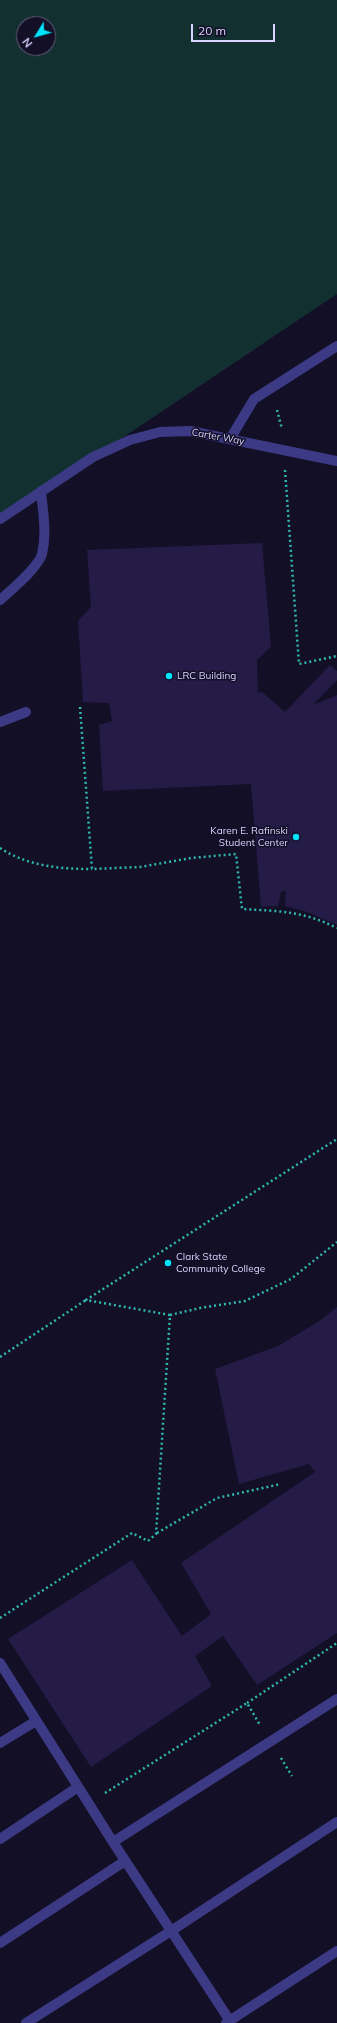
<!DOCTYPE html>
<html>
<head>
<meta charset="utf-8">
<style>
	body { margin:0 }
	#map { position:relative; width:337px; height:2023px; overflow:hidden; background:#130f26; font-family:Mulish,sans-serif }
	canvas { display:block }
	.north { position:absolute; left:16px; top:16px; width:40px; height:40px; box-sizing:border-box; background:#130f26; border:1px solid #625e7d; border-radius:50%; rotate:233deg; font-size:11px; font-weight:700; line-height:16px; text-align:center; color:#d9d4ff }
	.north::after { content:''; display:block; margin:auto; width:14px; height:18px; background:#00e5ff; clip-path:polygon(50% 0,100% 100%,50% 72%,0 100%) }
	.scale { position:absolute; left:191px; top:24px; width:84px; height:18px; box-sizing:border-box; border:2px solid #d9d4ff; border-top:0; padding-left:5px; font-size:12px; line-height:14px; white-space:nowrap; color:#d9d4ff; -webkit-text-stroke:3px #130f26; paint-order:stroke }
</style>
</head>
<body>
<div id="map">
<canvas width="337" height="2023"></canvas>
<div class="north">N</div>
<div class="scale">20 m</div>
</div>
<script>
const context = document.querySelector('canvas').getContext('2d');
context.lineJoin = 'round';
function paint(path, color) { context.fillStyle = color; context.fill(path, 'evenodd'); }
function strokePath(path, color, width, dash) { context.strokeStyle = color; context.lineWidth = width; context.lineCap = dash ? 'butt' : 'round'; context.setLineDash(dash || []); context.stroke(path); }
function label(font, color, halo, rows, align = 'center') {
  context.font = font + ' Mulish,sans-serif'; context.lineWidth = 3; context.setLineDash([]); context.textBaseline = 'middle'; context.strokeStyle = halo; context.fillStyle = color; for (const [text, x, y, turn = 0] of rows) {
    context.save(); context.translate(x, y); context.rotate((+turn || 0) * Math.PI / 180); context.textAlign = isNaN(turn) ? turn : align; if (halo) context.strokeText(text, 0, 0); context.fillText(text, 0, 0); context.restore();
  }
}
const green = new Path2D(`
	M0 0H337V294L0 520ZM24 24H48V48H24Z`);
const building = new Path2D(`
	M262 543 271 647 257 660 258 692 250 693 262 692 285 712 330 665 337 671V680L313 705 337 695V925L307 912 285 906 286 891 281 892 278 906 261 907 251 784 103 791 99 725 112 721 109 703 83 702 78 621 91 607 87 550Z
	M337 1307V1633L257 1685 223 1636 195 1656 212 1686 91 1767 8 1639 132 1560 182 1636 211 1614 181 1563 315 1472 309 1464 239 1484 215 1369 278 1346 321 1320Z`);
const path = new Path2D(`
	M277 410 282 429
	M285 470 299 664 337 656
	M80 707 92 869 140 867 191 858 236 854 242 909C279 911 303 911 337 928
	M0 848C28 866 59 869 92 869
	M170 1315 86 1300 337 1139
	M0 1357 86 1300
	M157 1533 217 1498 281 1484
	M0 1618 132 1533 148 1541 156 1534 170 1315 200 1308 245 1301 291 1279 337 1242
	M247 1703 337 1643
	M281 1758 292 1776
	M105 1793 247 1703 260 1725`);
const minor = new Path2D(`
	M230 439 254 399 337 346
	M0 519 93 457 130 440 160 432 190 431 337 461
	M0 600C11 590 38 568 42 554 47 533 43 512 41 491
	M0 722 26 712
	M0 1663 113 1842
	M0 1743 36 1721
	M0 1839 78 1787
	M0 1943 125 1861
	M230 2021 113 1842 337 1699
	M26 2023 171 1931 337 1822
	M226 2023 337 1951`);
const markers = [
	[169,676,4,"#00e5ff"],
	[296,837,4,"#00e5ff"],
	[168,1263,4,"#00e5ff"]
];
const streetNames = [
	["Carter Way",218,437,10]
];
const poiNames = [
	["LRC Building",177,676],
	["Karen E. Rafinski",288,831,"right"],
	["Student Center",288,843,"right"],
	["Clark State",176,1257],
	["Community College",176,1269]
];
paint(green, '#12302f');
paint(building, '#241b47');
strokePath(path, '#2fb8b0', 2.5, [2, 3]);
strokePath(minor, '#3d3a85', 10);
for (const [x, y, r, color] of markers) { const dot = new Path2D(); dot.arc(x, y, r, 0, 2 * Math.PI); context.fillStyle = color; context.fill(dot); strokePath(dot, '#130f26', 1.5); }
label('10px', '#d9d4ff', '#130f26', streetNames);
label('10px', '#d9d4ff', '#130f26', poiNames, 'left');
</script>
</body>
</html>
